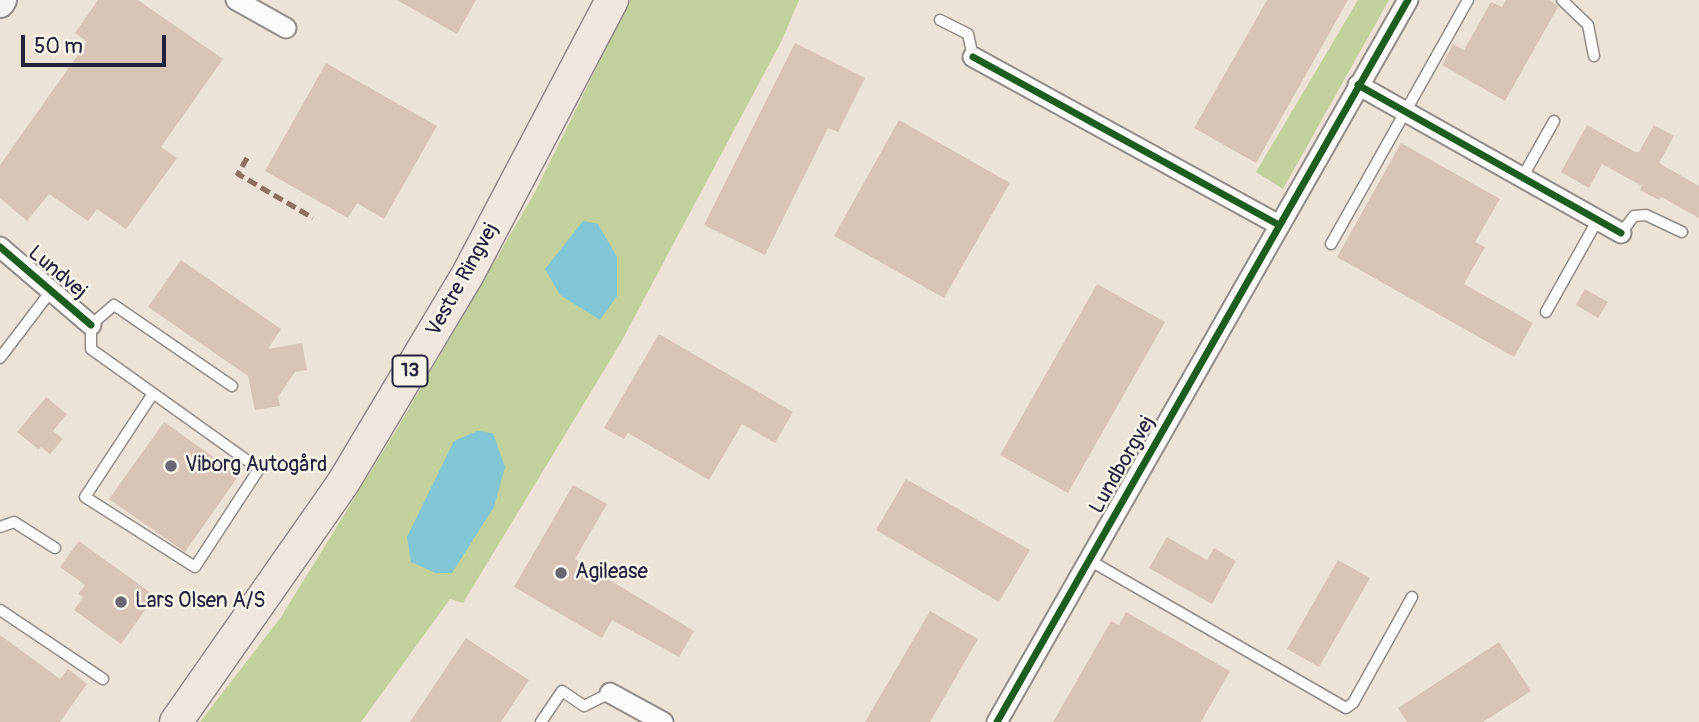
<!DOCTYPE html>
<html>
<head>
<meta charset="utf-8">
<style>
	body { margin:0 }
	#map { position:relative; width:1699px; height:722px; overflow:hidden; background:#ece3d6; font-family:Pangolin,sans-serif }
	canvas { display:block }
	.scale { position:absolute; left:21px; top:35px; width:145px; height:32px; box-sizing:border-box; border:4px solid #22223b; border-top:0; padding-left:9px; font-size:21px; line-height:24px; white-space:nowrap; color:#22223b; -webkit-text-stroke:5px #f7f3e8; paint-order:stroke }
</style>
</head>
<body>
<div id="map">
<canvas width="1699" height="722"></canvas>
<div class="scale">50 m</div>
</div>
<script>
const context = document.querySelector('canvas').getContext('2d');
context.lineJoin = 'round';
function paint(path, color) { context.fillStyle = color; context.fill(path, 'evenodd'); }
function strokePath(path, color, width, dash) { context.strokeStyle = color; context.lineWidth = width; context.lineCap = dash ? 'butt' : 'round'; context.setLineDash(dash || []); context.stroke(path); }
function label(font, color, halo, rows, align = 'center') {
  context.font = font + ' Pangolin,sans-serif'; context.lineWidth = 5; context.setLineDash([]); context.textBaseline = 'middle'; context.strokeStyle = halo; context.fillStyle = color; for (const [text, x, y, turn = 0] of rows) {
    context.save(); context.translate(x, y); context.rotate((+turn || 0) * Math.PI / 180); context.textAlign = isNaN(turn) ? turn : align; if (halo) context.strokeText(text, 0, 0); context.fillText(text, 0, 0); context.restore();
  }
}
const green = new Path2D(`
	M630 0H799L782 40 620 344 463 603 450 599 361 722H200L281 617 400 424 535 192Z
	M1358 0H1389L1283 189 1256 172Z`);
const water = new Path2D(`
	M583 221 598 224 617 257V296L600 320 560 295 545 269Z
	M477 431 493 433 505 467 494 507 452 573H436L411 562 407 537 454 441Z`);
const building = new Path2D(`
	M98 0H138L223 59 161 147 177 158 126 229 97 209 88 221 49 194 27 221 0 198V165L87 42 75 33Z
	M397 0H476L457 34Z
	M1267 0H1348L1256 163 1194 128Z
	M1506 0H1550L1558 7 1505 101 1442 65 1453 44 1464 50 1491 2 1502 7Z
	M795 43 865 78 838 132 828 128 765 255 704 225Z
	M326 63 437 126 384 219 357 203 348 218 265 171Z
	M899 120 1010 183 944 298 834 236Z
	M1587 125 1635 152H1639L1654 125 1674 136 1659 163 1699 186V218L1661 197 1659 200 1640 190 1642 186 1602 164 1589 188 1561 172Z
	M1401 143 1500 199 1475 242 1485 247 1464 284 1533 323 1514 357 1337 257Z
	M181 260 281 329 268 349 302 343 307 370 295 372 278 397 280 406 255 410 248 376 148 307Z
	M1097 284 1165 322 1068 493 1000 455Z
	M1585 289 1608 302 1598 318 1576 305Z
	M659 334 793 412 775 443 742 424 709 480 628 433 624 439 604 428Z
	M46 397 67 414 53 431 63 439 50 454 41 447 38 449 17 432Z
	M164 422 239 475 185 552 109 499Z
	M906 479 1030 550 999 602 876 530Z
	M573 485 607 504 575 559 694 631 679 657 612 620 602 638 514 587Z
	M1167 537 1207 560 1214 548 1236 561 1212 604 1149 568Z
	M79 541 155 596 121 644 74 610 83 597 78 594 85 585 60 567Z
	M1338 560 1370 578 1319 667 1287 649Z
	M930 611 978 639 930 722H865Z
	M1126 612 1230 671 1201 722H1053L1111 621 1119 625Z
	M0 635 60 679 68 669 87 684 60 722H0Z
	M466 638 529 680 501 722H410Z
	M1499 642 1531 691 1483 722H1407L1398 708Z`);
const lane = new Path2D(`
	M1562 0 1588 25 1594 56
	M940 20 968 34 973 57
	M1522 178 1554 121
	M1621 233 1634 216 1646 215 1682 232
	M1331 244 1468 0
	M1546 312 1597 221
	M0 358 51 291
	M152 395 85 497 195 567 259 469 91 349V325L114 305 232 386
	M0 527 14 522 55 548
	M1089 560 1346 708 1353 703 1412 597
	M0 610 103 679
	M541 722 562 691 584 706 610 693`);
const street = new Path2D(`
	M236 0 286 28
	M973 57 1279 225
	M1358 85 1621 233
	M0 247 91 325
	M610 693 663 722
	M997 722 1408 0`);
const secondary = new Path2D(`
	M0 3 2 0`);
const primary = new Path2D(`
	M176 722 343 483 468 274 612 0`);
const quiet = new Path2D(`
	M247 158 238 174 313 218`);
const cycleway = new Path2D(`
	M973 57 1279 225
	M1358 85 1621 233
	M0 247 91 325
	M997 722 1408 0`);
const markers = [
	[171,466,7,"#696671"],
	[561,573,7,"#696671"],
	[121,602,7,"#696671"]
];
const shields = [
	[410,371,35]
];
const shieldNames = [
	["13",410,371]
];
const streetNames = [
	["Lundvej",57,273,40],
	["Vestre Ringvej",463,280,-61],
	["Lundborgvej",1123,465,-60]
];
const poiNames = [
	["Viborg Autogård",185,466],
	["Agilease",575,573],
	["Lars Olsen A/S",135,602]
];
paint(green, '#c2d19b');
paint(water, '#82c5d4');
paint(building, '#d8c4b7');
strokePath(lane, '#918c8a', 13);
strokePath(street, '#918c8a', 23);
strokePath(secondary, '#918c8a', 32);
strokePath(primary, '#918c8a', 35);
strokePath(lane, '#fcfbf9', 10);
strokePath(street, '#fcfbf9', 19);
strokePath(secondary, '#f6f2ef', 28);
strokePath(primary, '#efe6de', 32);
strokePath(quiet, '#8d6e63', 5, [10, 5]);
strokePath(cycleway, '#1b5e20', 7);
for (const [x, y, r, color] of markers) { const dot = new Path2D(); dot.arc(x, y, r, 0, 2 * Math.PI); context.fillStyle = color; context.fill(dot); strokePath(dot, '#f7f3e8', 2.5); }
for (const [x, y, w] of shields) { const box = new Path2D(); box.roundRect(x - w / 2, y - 15.5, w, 31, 5); context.fillStyle = '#f7f3e8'; context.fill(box); strokePath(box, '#22223b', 2); }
label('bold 19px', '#22223b', null, shieldNames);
label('21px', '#22223b', '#f7f3e8', streetNames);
label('21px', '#22223b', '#f7f3e8', poiNames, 'left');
</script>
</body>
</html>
